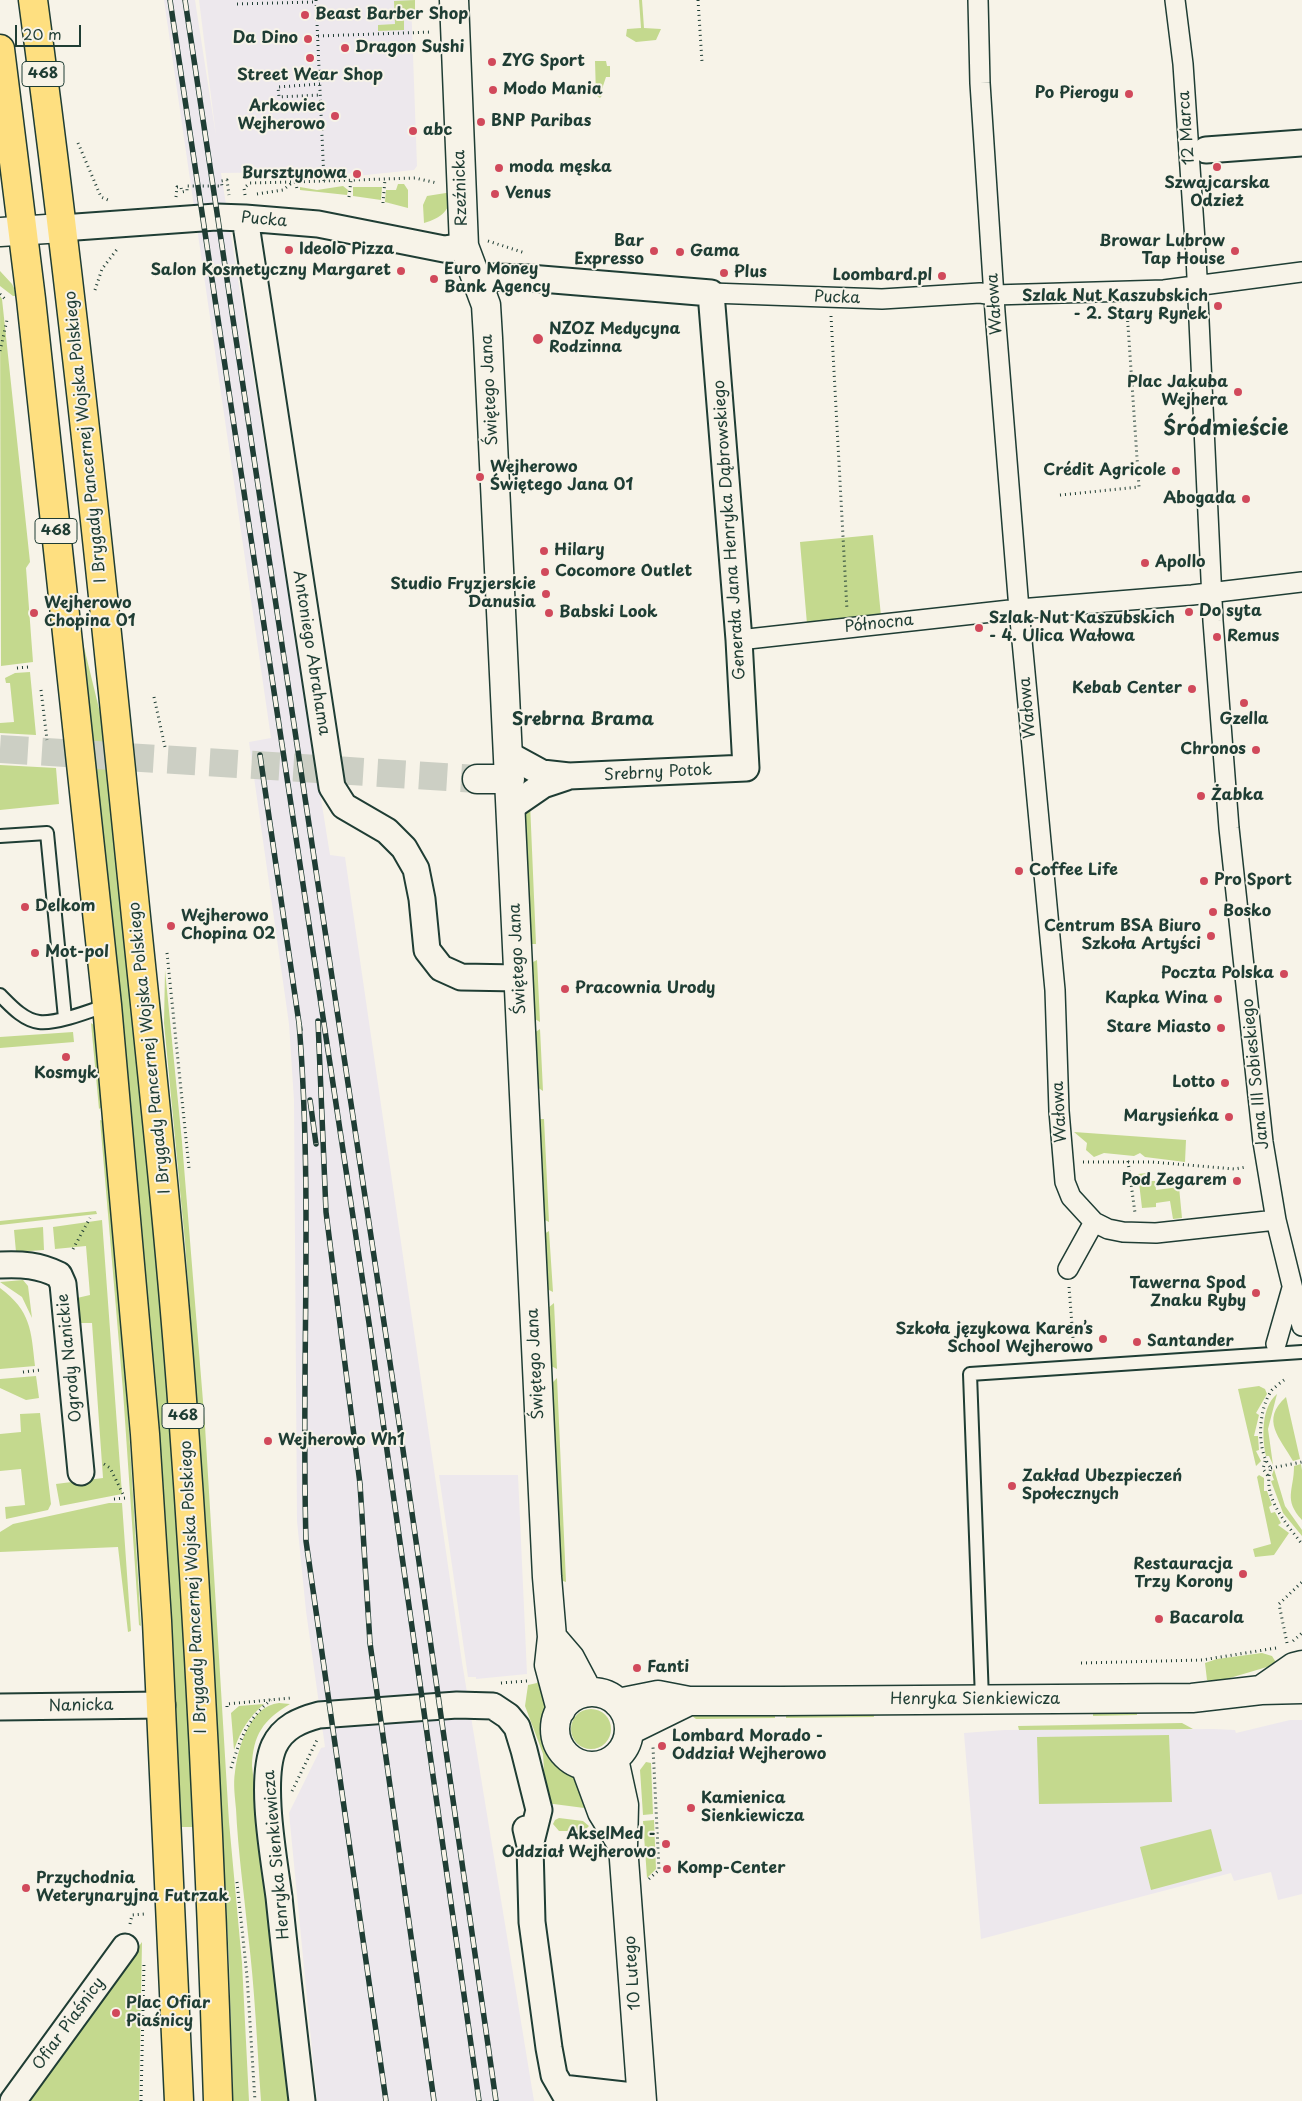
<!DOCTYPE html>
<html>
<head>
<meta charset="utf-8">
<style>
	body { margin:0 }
	#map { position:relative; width:1302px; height:2101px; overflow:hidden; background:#f7f3e8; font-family:"Playpen Sans",sans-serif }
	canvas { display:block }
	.scale { position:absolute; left:15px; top:25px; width:66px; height:22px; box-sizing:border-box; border:2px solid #1f3d34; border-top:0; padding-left:6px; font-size:15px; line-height:18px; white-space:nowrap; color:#1f3d34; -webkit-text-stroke:4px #f7f3e8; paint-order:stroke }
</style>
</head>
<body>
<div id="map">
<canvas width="1302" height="2101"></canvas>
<div class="scale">20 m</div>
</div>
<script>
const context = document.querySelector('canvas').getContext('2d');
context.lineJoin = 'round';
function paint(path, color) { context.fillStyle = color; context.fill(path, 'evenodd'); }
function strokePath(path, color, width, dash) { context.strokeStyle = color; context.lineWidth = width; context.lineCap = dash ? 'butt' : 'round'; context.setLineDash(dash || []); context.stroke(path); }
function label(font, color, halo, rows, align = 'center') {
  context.font = font + ' "Playpen Sans",sans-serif'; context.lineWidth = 4; context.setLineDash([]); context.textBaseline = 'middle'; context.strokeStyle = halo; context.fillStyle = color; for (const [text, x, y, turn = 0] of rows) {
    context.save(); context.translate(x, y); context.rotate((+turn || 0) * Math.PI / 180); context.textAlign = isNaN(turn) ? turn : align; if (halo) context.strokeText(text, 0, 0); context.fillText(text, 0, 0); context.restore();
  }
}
const built = new Path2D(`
	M164 0H195L216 136 199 0H411L417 166 414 170 356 176 353 173 337 175 333 170H299L297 172 221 173 330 855 345 857 462 1662 534 2101H317L289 1813 321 1748 325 1747 306 1611 297 1521 294 1100 289 1024 249 742 271 738Z
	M439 1475H518L527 1674 476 1679V1677H468Z
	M1290 1720H1302V1894L1278 1900 1271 1872 1234 1881 1231 1873 981 1939 964 1733 1005 1730 1214 1729 1235 1730 1236 1733Z`);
const green = new Path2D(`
	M415 0V19H404V30L378 31V25L395 24 394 1Z
	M639 0H642L644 28 661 29 656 40 636 42 626 36 627 29 641 28Z
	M595 61H606L607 66H610V77H606L601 92 604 93 600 98 596 95Z
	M398 184H404L408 190V208L385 202 386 190H396Z
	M343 186 348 190 347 195 300 190V187L317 190Z
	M353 187H382L381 200 353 196Z
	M452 192C450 210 442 218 424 223L423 205 427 196Z
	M0 271 12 284 18 296H13L0 286Z
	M0 296 2 299 30 562 26 568 33 662 1 666Z
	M873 535 881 616 807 624 800 542Z
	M82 639 102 721 124 898 171 1412 196 1827H181L177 1802 88 736Z
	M30 672 36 735 0 733V723L14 722 10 683H6L5 678 15 673Z
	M0 765 56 768 59 804 0 810Z
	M530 803 536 944H530L524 817Z
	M537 960 540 1022 533 1018 531 963Z
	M165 970 182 1142 205 1426 229 1822 242 1963 249 2101H233L229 1961 209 1582 185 1242 164 1023Z
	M91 1023 94 1025 96 1029 103 1106 99 1109Z
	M540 1029 543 1091 537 1087 534 1033Z
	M73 1032 74 1042 0 1048V1037Z
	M538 1119H544L549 1222 543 1219Z
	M100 1120 104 1121 128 1414 141 1626 139 1625 123 1391Z
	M1074 1132 1186 1140 1185 1162 1145 1157 1140 1153 1134 1156 1104 1153 1094 1157 1086 1150 1087 1143Z
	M1147 1173 1148 1181H1155L1156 1190 1179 1187 1182 1218 1173 1219 1170 1201 1156 1203V1207L1142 1208 1138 1174Z
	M96 1211 97 1214 0 1225V1221Z
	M102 1220 122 1494 60 1506 56 1484 103 1478 92 1323H81L74 1317 73 1303 77 1298 90 1295 86 1246 55 1249 53 1227Z
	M43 1227 44 1250 16 1252 14 1230Z
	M549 1231 553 1292 547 1289 544 1234Z
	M23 1280 28 1286 32 1318 22 1297 0 1282Z
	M0 1288C31 1311 31 1330 35 1366L0 1369Z
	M554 1303 557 1369 551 1366 548 1308Z
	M36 1376 39 1398 26 1400 0 1388V1379Z
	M557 1378 566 1582 560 1580 552 1383Z
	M1259 1386 1265 1389 1267 1394 1256 1413 1259 1415 1254 1436H1258L1259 1450 1256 1451 1261 1461 1256 1466 1238 1389Z
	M1277 1394 1268 1429 1273 1465 1269 1456H1266C1262 1438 1261 1407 1277 1394Z
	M1286 1397 1300 1459 1293 1461C1280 1438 1260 1420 1286 1397Z
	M40 1413 51 1504 48 1510 6 1519 5 1507 25 1505 21 1469 0 1471V1434L21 1432 20 1414Z
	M1301 1464 1302 1470V1520C1283 1499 1294 1491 1294 1466Z
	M1274 1469 1285 1506 1302 1530V1536L1283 1513 1271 1481 1274 1480 1272 1475Z
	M1259 1475 1264 1478V1491H1267L1272 1505 1269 1507 1271 1513 1275 1512 1281 1523 1278 1525 1289 1533 1274 1555 1255 1557 1253 1549 1271 1544 1257 1477Z
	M109 1503H122L131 1631 128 1632 118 1547 0 1552V1532L13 1524Z
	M1262 1653 1272 1656 1277 1664 1213 1683 1207 1680 1205 1663 1217 1659Z
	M541 1677 547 1707 543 1730 549 1752 558 1763 575 1777 592 1809 546 1803 543 1754 525 1706 528 1685 537 1683Z
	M279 1703 290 1704C263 1720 253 1735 252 1766L291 2101H261C257 2045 255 1990 248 1934 244 1893 238 1851 236 1809 235 1797 233 1784 235 1772 238 1747 250 1706 279 1703Z
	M264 1704C248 1718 241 1730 234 1750L231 1713 239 1706Z
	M571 1729a20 20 0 1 1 40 0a20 20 0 1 1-40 0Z
	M1093 1710H1137V1715L1093 1716Z
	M716 1712 775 1713V1718L696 1719 692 1716Z
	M873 1712 874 1717 786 1718V1713Z
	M1182 1723 1193 1729 1019 1730 1018 1726Z
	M1169 1735 1172 1802 1039 1804 1037 1737Z
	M646 1762 651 1763 653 1814 643 1815 640 1770Z
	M559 1818 583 1821 589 1826 584 1831H559L553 1824 555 1820Z
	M654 1820 656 1869 647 1878 643 1821Z
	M1211 1829 1222 1871 1151 1890 1140 1847Z
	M142 1942 139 2101H26L38 2085Z`);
const tertiaryTunnel = new Path2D(`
	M0 749 477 779`);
const path = new Path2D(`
	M316 0 324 181
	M698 0 702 62
	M237 4 316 2
	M318 36 432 32
	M320 84 278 87 279 97 320 95
	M78 143 101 197 108 200
	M296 182 297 190
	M257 194 283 190 293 182 415 178 437 183
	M245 195 244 188 250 183 291 182
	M176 197 177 187H181L182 192 187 191V186H222L221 181 227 180 229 195
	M349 197 351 180
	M383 203 385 179
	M488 241 525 253
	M95 290 102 269 118 248
	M0 294 6 300
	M831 316 847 610
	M0 351 7 320
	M1060 495 1139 487 1127 311
	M17 668 29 667
	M41 690 47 740
	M154 697 165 747
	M167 953 189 1168
	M1128 1161 1135 1213
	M1083 1162H1152L1235 1169 1246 1167
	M73 1249 90 1218
	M1069 1287 1074 1351
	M23 1372 41 1370
	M1284 1380C1280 1383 1275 1387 1272 1390 1258 1409 1256 1451 1271 1468 1261 1496 1286 1523 1302 1544
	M1265 1461 1263 1469 1268 1476
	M104 1464 110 1468 124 1496
	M1271 1468 1302 1462
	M114 1499 126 1498
	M1293 1641 1302 1633
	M1287 1643 1279 1604 1302 1582
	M1081 1663 1202 1660 1276 1648
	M501 1683 527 1681
	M227 1707V1704L291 1698
	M231 1768C240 1740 247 1719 271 1700
	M292 1791 317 1740
	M649 1879 659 1870 653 1747
	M237 1882 247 1976 255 2101
	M130 1924 132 1915 145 1914
	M141 2101 144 1962`);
const service = new Path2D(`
	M0 836 47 833 65 1018
	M0 995C10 1005 23 1020 39 1022 57 1024 90 1011 107 1005
	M982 1699 970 1374 1302 1352`);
const pedestrian = new Path2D(`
	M978 0 980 83 995 312 1019 609 1055 990 1059 1111 1065 1182 1071 1197 1094 1222 1108 1229 1123 1232 1156 1233 1276 1220
	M1175 0 1183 64 1196 256 1213 621 1229 828 1263 1142 1276 1220 1302 1326
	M711 293 882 299 980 293 994 295 1164 290 1302 272
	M739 640 1019 609 1192 595 1302 582
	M1068 1269 1094 1222
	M1276 1344 1292 1288`);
const minor = new Path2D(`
	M1206 150 1302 143
	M245 218 332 787 344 806 387 831 404 848 416 869 422 899 427 950 441 968 461 977 519 978
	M62 228 216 217 245 218 318 224 444 249 464 246
	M478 283 494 277 529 278 711 293 739 640 746 768 569 776 542 773 509 755
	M511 807 543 785 567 777
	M0 1265C22 1264 39 1265 59 1275L63 1284 81 1472
	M0 1707 162 1705
	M526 1829 530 1846 532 1922 549 2048 554 2075 569 2101
	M562 2088 642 2097
	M13 2101 125 1947
	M302 2101C294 2033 286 1965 279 1897 274 1859 259 1780 274 1746 283 1727 300 1720 319 1715L457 1705 493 1706 508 1716 517 1727 524 1750 539 1810 530 1846`);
const tertiary = new Path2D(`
	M454 0 464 246 486 305 488 338 547 1577 552 1637 549 1665 561 1710
	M0 232 62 228
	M477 779H510
	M552 1637 570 1658 588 1692
	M1261 1690 1294 1667 1302 1665
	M555 1729a37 37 0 1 1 74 0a37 37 0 1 1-74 0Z
	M618 1703 658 1695 689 1701H781L1192 1698 1261 1690 1302 1689
	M630 1730 689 1701
	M614 1759 624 1805 623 1846 642 2101
	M585 1766 602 1812 623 1846`);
const primary = new Path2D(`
	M33 0C74 305 105 611 136 917 153 1082 171 1247 183 1413 200 1642 211 1871 218 2101
	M0 49 31 299 107 1005 145 1434 157 1621 179 2101`);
const rail = new Path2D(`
	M170 0 369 1323 479 2101
	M185 0 400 1429 496 2101
	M260 755 300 1030
	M318 1021 326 1212 360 1484 370 1643 434 2101
	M299 1023C313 1195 301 1369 306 1541L386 2101
	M310 1100 316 1144`);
const markers = [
	[305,15,5,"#d1495b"],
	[308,39,5,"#d1495b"],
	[345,48,5,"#d1495b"],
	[310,58,5,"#d1495b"],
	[492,62,5,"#d1495b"],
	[493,90,5,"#d1495b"],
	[1129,94,5,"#d1495b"],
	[335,116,5,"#d1495b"],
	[481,122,5,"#d1495b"],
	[413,131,5,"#d1495b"],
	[1217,167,5,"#d1495b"],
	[499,168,5,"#d1495b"],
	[357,174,5,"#d1495b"],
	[495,194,5,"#d1495b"],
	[289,250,5,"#d1495b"],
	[654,251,5,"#d1495b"],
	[1235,251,5,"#d1495b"],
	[680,252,5,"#d1495b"],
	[401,271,5,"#d1495b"],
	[724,273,5,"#d1495b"],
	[942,276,5,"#d1495b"],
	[434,279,5,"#d1495b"],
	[1218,306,5,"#d1495b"],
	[538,339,6,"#d1495b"],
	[1238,392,5,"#d1495b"],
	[1176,471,5,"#d1495b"],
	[480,477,5,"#d1495b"],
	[1246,499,5,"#d1495b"],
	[544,551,5,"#d1495b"],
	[1145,563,5,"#d1495b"],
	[545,572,5,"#d1495b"],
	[546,594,5,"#d1495b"],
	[1189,612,5,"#d1495b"],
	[34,613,5,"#d1495b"],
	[549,613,5,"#d1495b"],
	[979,628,5,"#d1495b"],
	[1217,637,5,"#d1495b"],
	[1192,689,5,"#d1495b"],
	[1244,703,5,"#d1495b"],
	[1256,750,5,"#d1495b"],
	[1201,796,5,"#d1495b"],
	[1019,871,5,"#d1495b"],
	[1204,881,5,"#d1495b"],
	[25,907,5,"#d1495b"],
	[1213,912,5,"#d1495b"],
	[171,926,5,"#d1495b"],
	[1211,936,5,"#d1495b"],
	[35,953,5,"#d1495b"],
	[1284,974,5,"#d1495b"],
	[565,989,5,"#d1495b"],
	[1218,999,5,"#d1495b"],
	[1221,1028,5,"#d1495b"],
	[66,1057,5,"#d1495b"],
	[1225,1083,5,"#d1495b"],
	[1229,1117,5,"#d1495b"],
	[1237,1181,5,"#d1495b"],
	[1256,1293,5,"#d1495b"],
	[1103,1339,5,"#d1495b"],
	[1137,1342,5,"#d1495b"],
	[268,1441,5,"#d1495b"],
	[1012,1486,5,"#d1495b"],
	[1243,1574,5,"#d1495b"],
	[1159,1619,5,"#d1495b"],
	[637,1668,5,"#d1495b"],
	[662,1746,5,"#d1495b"],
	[691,1808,5,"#d1495b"],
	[666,1844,5,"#d1495b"],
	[667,1869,5,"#d1495b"],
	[26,1888,5,"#d1495b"],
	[116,2013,5,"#d1495b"]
];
const shields = [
	[43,74,42],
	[56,531,42],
	[183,1416,42]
];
const shieldNames = [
	["468",43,74],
	["468",56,531],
	["468",183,1416]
];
const poiNames = [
	["Beast Barber Shop",315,15],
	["Da Dino",298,39,"right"],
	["Dragon Sushi",355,48],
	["ZYG Sport",502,62],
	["Street Wear Shop",310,76,"center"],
	["Modo Mania",503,90],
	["Po Pierogu",1119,94,"right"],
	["Arkowiec",325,107,"right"],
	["Wejherowo",325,125,"right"],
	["BNP Paribas",491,122],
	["abc",423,131],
	["moda męska",509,168],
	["Bursztynowa",347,174,"right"],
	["Szwajcarska",1217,184,"center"],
	["Odzież",1217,202,"center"],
	["Venus",505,194],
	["Bar",644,242,"right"],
	["Expresso",644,260,"right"],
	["Browar Lubrow",1225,242,"right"],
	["Tap House",1225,260,"right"],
	["Ideolo Pizza",299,250],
	["Gama",690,252],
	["Euro Money",444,270],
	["Bank Agency",444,288],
	["Salon Kosmetyczny Margaret",391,271,"right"],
	["Plus",734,273],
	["Loombard.pl",932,276,"right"],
	["Szlak Nut Kaszubskich",1208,297,"right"],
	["- 2. Stary Rynek",1208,315,"right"],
	["NZOZ Medycyna",549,330],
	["Rodzinna",549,348],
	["Plac Jakuba",1228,383,"right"],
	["Wejhera",1228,401,"right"],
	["Wejherowo",490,468],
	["Świętego Jana 01",490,486],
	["Crédit Agricole",1166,471,"right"],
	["Abogada",1236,499,"right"],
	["Hilary",554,551],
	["Apollo",1155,563],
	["Cocomore Outlet",555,572],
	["Studio Fryzjerskie",536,585,"right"],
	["Danusia",536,603,"right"],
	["Wejherowo",44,604],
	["Chopina 01",44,622],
	["Do syta",1199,612],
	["Babski Look",559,613],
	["Szlak Nut Kaszubskich",989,619],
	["- 4. Ulica Wałowa",989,637],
	["Remus",1227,637],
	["Kebab Center",1182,689,"right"],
	["Gzella",1244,720,"center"],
	["Chronos",1246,750,"right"],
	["Żabka",1211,796],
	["Coffee Life",1029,871],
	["Pro Sport",1214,881],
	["Delkom",35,907],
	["Bosko",1223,912],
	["Wejherowo",181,917],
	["Chopina 02",181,935],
	["Centrum BSA Biuro",1201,927,"right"],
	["Szkoła Artyści",1201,945,"right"],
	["Mot-pol",45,953],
	["Poczta Polska",1274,974,"right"],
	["Pracownia Urody",575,989],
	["Kapka Wina",1208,999,"right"],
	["Stare Miasto",1211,1028,"right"],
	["Kosmyk",66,1074,"center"],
	["Lotto",1215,1083,"right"],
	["Marysieńka",1219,1117,"right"],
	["Pod Zegarem",1227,1181,"right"],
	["Tawerna Spod",1246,1284,"right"],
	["Znaku Ryby",1246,1302,"right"],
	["Szkoła językowa Karen’s",1093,1330,"right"],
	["School Wejherowo",1093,1348,"right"],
	["Santander",1147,1342],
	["Wejherowo Wh1",278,1441],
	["Zakład Ubezpieczeń",1022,1477],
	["Społecznych",1022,1495],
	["Restauracja",1233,1565,"right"],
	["Trzy Korony",1233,1583,"right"],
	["Bacarola",1169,1619],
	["Fanti",647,1668],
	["Lombard Morado -",672,1737],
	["Oddział Wejherowo",672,1755],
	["Kamienica",701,1799],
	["Sienkiewicza",701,1817],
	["AkselMed -",656,1835,"right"],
	["Oddział Wejherowo",656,1853,"right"],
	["Komp-Center",677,1869],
	["Przychodnia",36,1879],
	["Weterynaryjna Futrzak",36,1897],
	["Plac Ofiar",126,2004],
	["Piaśnicy",126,2022]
];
const streetNames = [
	["12 Marca",1187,128,-94],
	["Rzeźnicka",461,188,-92],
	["Pucka",264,220,5],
	["Pucka",837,298,2],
	["Wałowa",995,304,-94],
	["Świętego Jana",490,390,-93],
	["I Brygady Pancernej Wojska Polskiego",86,437,-96],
	["Generała Jana Henryka Dąbrowskiego",730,530,-94],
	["Północna",879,624,-6],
	["Antoniego Abrahama",311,653,81],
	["Wałowa",1028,708,-95],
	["Srebrny Potok",658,773,-3],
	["Świętego Jana",518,959,-93],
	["I Brygady Pancernej Wojska Polskiego",150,1048,-96],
	["Jana III Sobieskiego",1256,1074,-96],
	["Wałowa",1060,1112,-93],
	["Ogrody Nanickie",70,1358,-96],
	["Świętego Jana",536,1364,-93],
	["I Brygady Pancernej Wojska Polskiego",194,1587,-93],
	["Henryka Sienkiewicza",975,1700],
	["Nanicka",81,1706,-1],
	["Henryka Sienkiewicza",277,1855,-95],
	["10 Lutego",633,1973,-94],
	["Ofiar Piaśnicy",69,2024,-54]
];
const neighbourhoodNames = [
	["Srebrna Brama",583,720]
];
const districtNames = [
	["Śródmieście",1226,429]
];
paint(built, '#ede8ed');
paint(green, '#c4d98e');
strokePath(tertiaryTunnel, '#cccfc4', 28, [28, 14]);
strokePath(service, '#1f3d34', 16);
strokePath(pedestrian, '#1f3d34', 22);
strokePath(minor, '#1f3d34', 29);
strokePath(tertiary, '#1f3d34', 31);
strokePath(primary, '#1f3d34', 31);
strokePath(path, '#1f3d34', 3, [1, 4]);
strokePath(service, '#f7f3e8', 12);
strokePath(pedestrian, '#f7f3e8', 19);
strokePath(minor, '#f7f3e8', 25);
strokePath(tertiary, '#f7f3e8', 28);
strokePath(primary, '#fedf80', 28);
strokePath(rail, '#1f3d34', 5.5);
strokePath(rail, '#f7f3e8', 4, [11]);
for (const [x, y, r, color] of markers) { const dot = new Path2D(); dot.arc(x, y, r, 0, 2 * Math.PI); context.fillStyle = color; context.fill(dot); strokePath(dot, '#f7f3e8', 2); }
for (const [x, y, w] of shields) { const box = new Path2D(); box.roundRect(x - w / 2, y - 12.5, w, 25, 4); context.fillStyle = '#f7f3e8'; context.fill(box); strokePath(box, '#1f3d34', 1); }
label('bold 15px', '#1f3d34', null, shieldNames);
label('bold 16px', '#1f3d34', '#f7f3e8', poiNames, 'left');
label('16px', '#1f3d34', '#f7f3e8', streetNames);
label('bold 18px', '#1f3d34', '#f7f3e8', neighbourhoodNames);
label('bold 21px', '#1f3d34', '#f7f3e8', districtNames);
</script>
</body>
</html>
